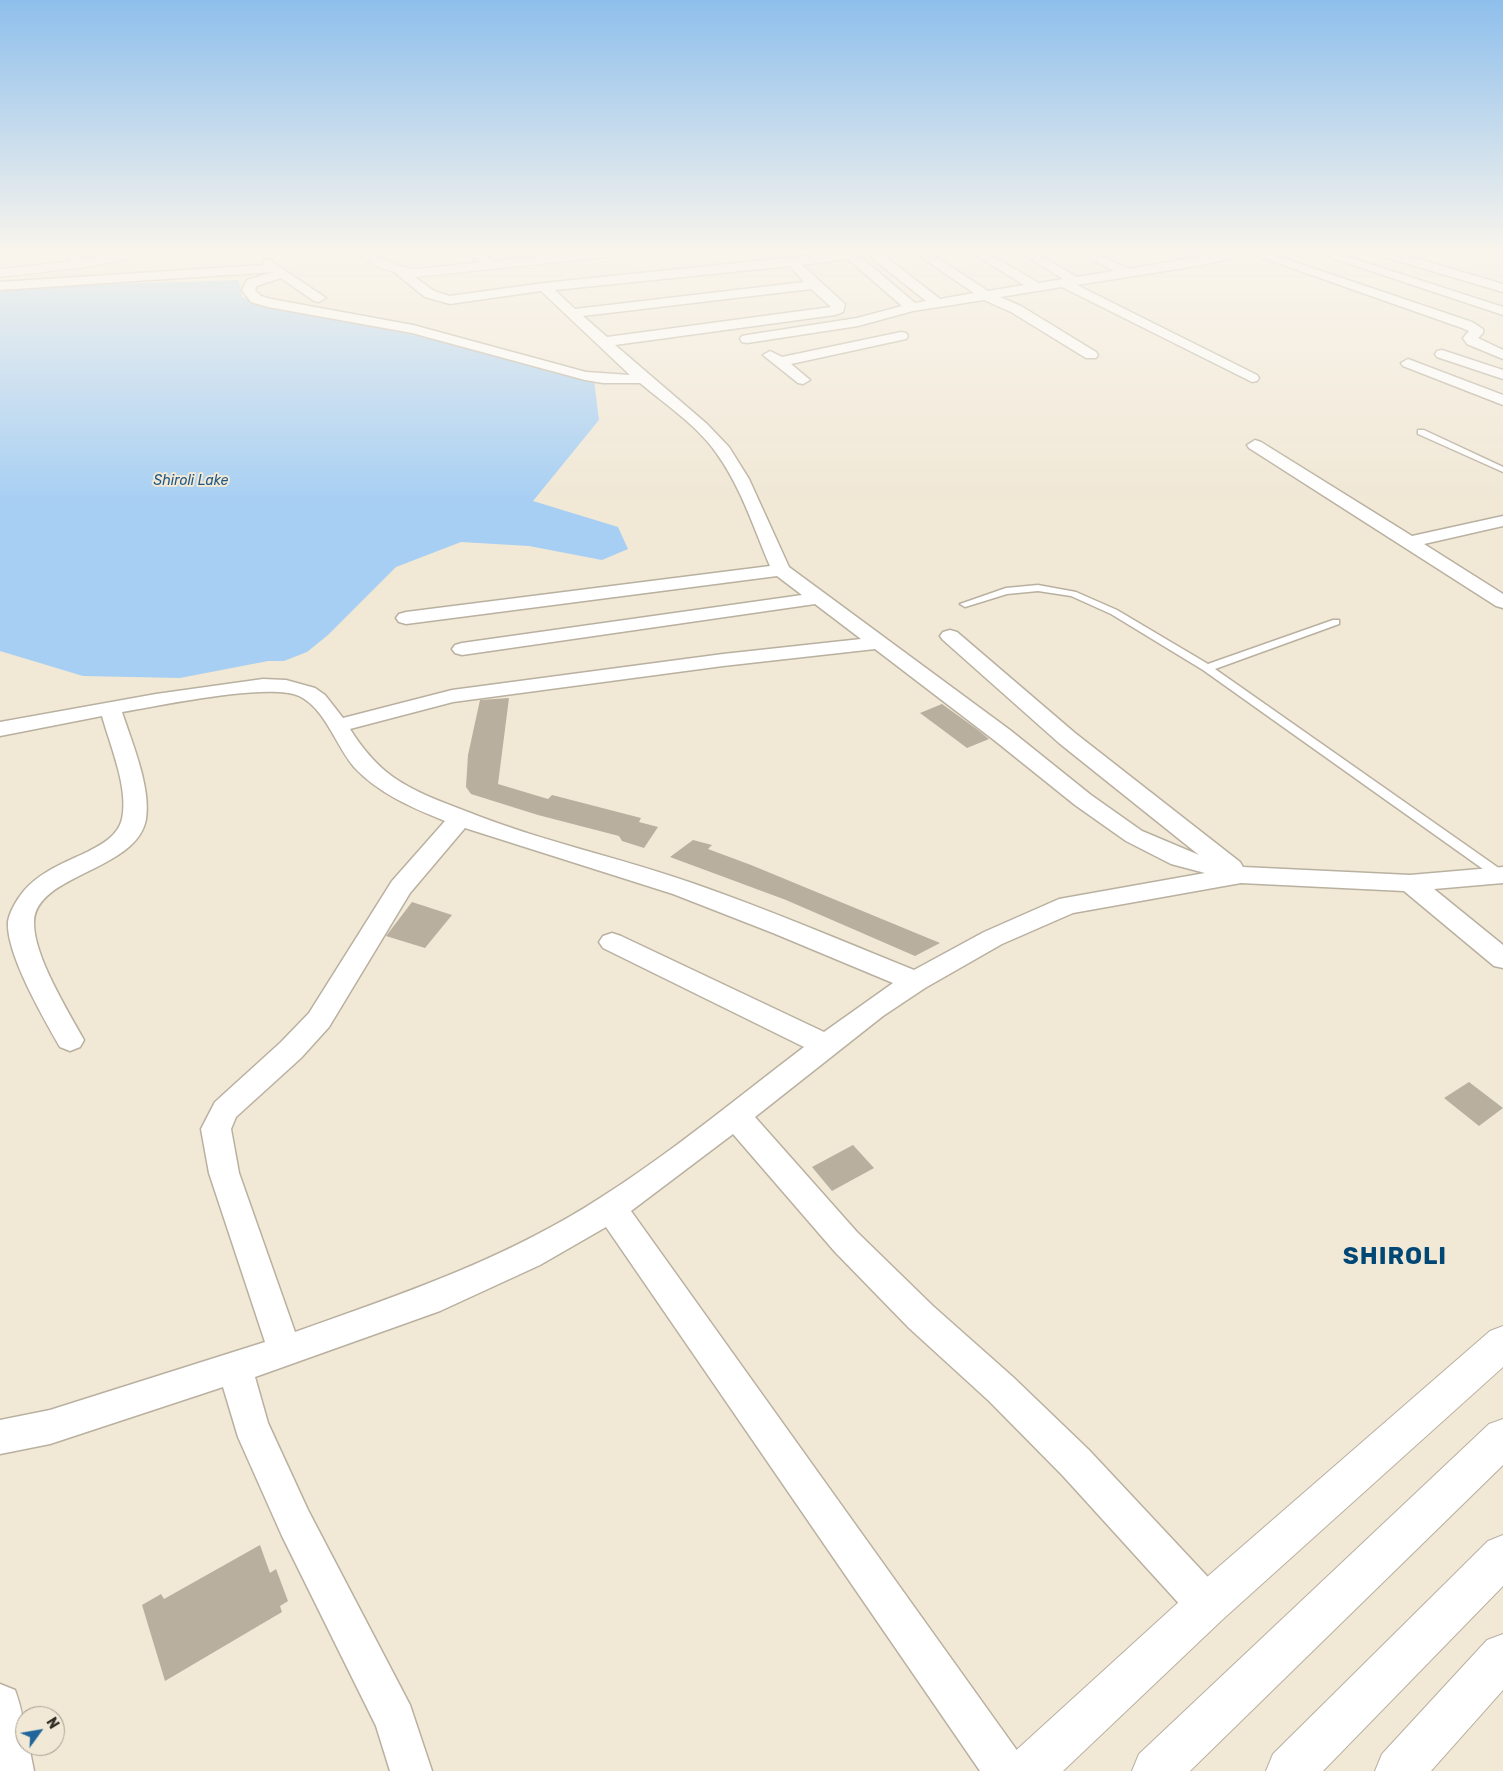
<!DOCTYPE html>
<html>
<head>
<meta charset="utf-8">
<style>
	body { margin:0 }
	#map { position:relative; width:1503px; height:1771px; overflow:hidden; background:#f1e8d6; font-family:Rubik,sans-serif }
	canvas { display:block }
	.north { position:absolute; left:15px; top:1706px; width:50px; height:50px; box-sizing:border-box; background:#f1e8d6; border:1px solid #a49e90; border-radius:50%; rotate:58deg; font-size:14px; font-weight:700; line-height:20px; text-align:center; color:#312e27 }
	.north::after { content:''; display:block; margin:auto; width:18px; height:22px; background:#21659a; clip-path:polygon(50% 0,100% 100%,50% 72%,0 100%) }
</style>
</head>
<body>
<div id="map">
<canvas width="1503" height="1771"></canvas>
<div class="north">N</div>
</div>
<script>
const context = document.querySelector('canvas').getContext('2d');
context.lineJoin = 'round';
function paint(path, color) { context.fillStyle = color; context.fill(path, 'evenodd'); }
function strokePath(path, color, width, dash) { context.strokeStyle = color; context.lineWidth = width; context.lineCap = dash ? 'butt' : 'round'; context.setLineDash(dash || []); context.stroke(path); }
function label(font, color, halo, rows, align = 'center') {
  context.font = font + ' Rubik,sans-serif'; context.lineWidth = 4; context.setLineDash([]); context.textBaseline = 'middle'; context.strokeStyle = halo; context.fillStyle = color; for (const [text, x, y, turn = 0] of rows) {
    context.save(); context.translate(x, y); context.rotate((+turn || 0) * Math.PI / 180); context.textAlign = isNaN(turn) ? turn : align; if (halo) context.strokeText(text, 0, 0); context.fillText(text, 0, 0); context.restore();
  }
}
const water = new Path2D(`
	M239 280 242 297 271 307 424 337 594 380 599 420 533 501 618 527 628 549 602 560 529 546 461 542 396 567 328 635 307 652 284 661H268L180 678 83 676 0 651V292L17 287Z`);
const building = new Path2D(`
	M509 698 498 784 548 799 552 795 641 818 639 822 658 827 644 848 622 841 619 836 538 815 471 794 466 787 468 755 480 700Z
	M942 704 978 730 989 739 967 748 920 713Z
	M693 840 712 845 708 849 751 865 940 943 915 956 786 900 670 857Z
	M412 902 452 915 425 948 386 936Z
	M1469 1082 1503 1108 1479 1126 1444 1098Z
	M853 1145 874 1168 832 1191 812 1167Z
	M260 1545 270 1573 276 1569 288 1601 280 1606 282 1612 165 1681 142 1605 161 1594 164 1599Z`);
const service = new Path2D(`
	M1418 430H1424L1503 467V472L1418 434Z
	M1038 585 1076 592 1117 610 1208 664 1333 620H1339V624L1215 669 1503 871V880L1497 879 1203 670 1111 614 1071 596 1038 591 1007 594 965 607 960 604 1006 588Z`);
const minor = new Path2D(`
	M65 253H78L87 264 81 268 77 267Z
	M466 253H482L500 265 498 268H490Z
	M833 253H870L861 257 915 303 926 301 872 258 871 253H881L940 299 974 293 915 253H930L988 291 1024 285 972 253H987L1039 283 1063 279 1021 253H1036L1077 277 1114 271 1078 253H1095L1129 269 1220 253H1243L1241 256 1203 265 1077 285 1257 375 1259 378 1257 381 1252 382 1062 287 1000 297 1021 306 1096 352 1098 355 1096 358H1086L1011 312 984 300 913 311 858 326 747 343 742 342 740 339 742 336 747 335 857 318 902 306 848 259 802 265 845 304 843 312 835 315 615 345 707 424 729 447 749 479 789 567 1010 730 1091 795 1142 831 1199 855 1059 743 943 640 940 636 943 632 950 630 957 632 1075 733 1240 862 1243 867 1410 875 1503 867V883L1434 889 1503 945V968L1494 966 1404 891 1241 883 1073 913 1002 944 925 988 883 1016 755 1117 857 1232 933 1306 1013 1377 1089 1450 1221 1591 1227 1605 1221 1619 1207 1625 1193 1619 1063 1476 989 1401 909 1328 835 1252 733 1134 631 1211 1021 1756 1027 1771H980L606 1227 540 1265 440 1311 255 1377 268 1423 308 1510 410 1705 432 1771H390L376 1726 282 1536 238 1437 223 1387 50 1444 0 1454V1420L50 1410 265 1342 209 1173 201 1129 215 1102 281 1042 309 1013 392 881 445 821C413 808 379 794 354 767 336 746 325 708 299 696 269 682 158 706 122 712 132 743 151 787 146 819 137 871 35 874 34 922 33 955 68 1011 84 1040L80 1047 70 1051 60 1047C44 1019 6 954 8 922 9 913 17 899 23 892 39 872 66 862 87 852 101 845 118 836 122 819 129 789 110 745 102 716L0 736V722L156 694 263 679 286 680 315 688 325 695 343 718 452 690 723 654 861 639 815 604 462 655 455 653 452 649 455 645 462 643 802 595 777 576 406 624 399 622 396 618 399 614 406 612 770 566C754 529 741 487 717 454 698 426 666 405 640 383H603L585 380 412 333 268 307 251 302 242 290 247 280 273 272 0 290V282L263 265 264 260 268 259 326 298 319 302 314 301 281 278 257 286 255 290 261 296 271 299 413 325 586 372 630 375 541 291 450 304 425 297 394 272 400 268 404 269 434 291 450 296 544 283ZM790 266 804 282 575 309 555 290ZM811 289 831 307 607 337 583 316ZM875 649 994 740 1075 805 1126 841 1171 864 1205 873 1059 899 984 932 914 970C840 940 767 909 692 883 618 857 540 841 468 812 442 802 416 793 393 777 375 764 362 748 350 729L453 702 723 666ZM465 828 673 894 773 933 893 983 824 1032 621 936 612 933 603 936 599 942 603 948 804 1047C737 1098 671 1153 600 1198 506 1259 400 1295 295 1332L239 1173 231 1129 236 1117 301 1058 329 1027 410 893Z
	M1249 253H1268L1472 322 1483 329V333L1478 338 1503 350V359L1467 344 1463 338 1469 331 1462 328Z
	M1317 253H1336L1503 307V315Z
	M1379 253H1399L1503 284V292L1381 256Z
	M901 332 906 333 908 336 906 339 791 364 810 380 803 384 798 383 763 355 770 351 782 357Z
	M1442 350 1503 370V379L1437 357 1435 354 1437 351Z
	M1408 359 1503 395V405L1403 366 1401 363Z
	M1255 440 1261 442 1412 536 1503 516V526L1424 544 1503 594V608L1496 606 1249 448 1247 445Z
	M0 1684 15 1690C22 1709 25 1726 25 1746H29L34 1771H0Z`);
const tertiary = new Path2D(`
	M117 253H147L140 257 81 268 0 277V269L81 260Z
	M353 253H371L399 266 416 269 568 253H617L610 257 416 277 382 269Z`);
const trunk = new Path2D(`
	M1503 1326V1367L1222 1620 1063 1771H1005L1012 1754 1192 1590 1490 1331Z
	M1503 1419V1465L1190 1771H1132L1139 1754 1489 1424Z
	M1503 1535V1586L1323 1771H1266L1273 1754 1488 1541Z
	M1503 1634V1690L1431 1771H1375L1382 1754 1487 1640Z`);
const farWaternames = [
	["Shiroli Lake",191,481]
];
const nearDistrictnames = [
	["SHIROLI",1395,1257]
];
paint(water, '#a7cff3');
paint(building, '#b8af9f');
strokePath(service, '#b9b0a0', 3);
strokePath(minor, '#b9b0a0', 3);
strokePath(tertiary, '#b9b0a0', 2);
strokePath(trunk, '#b9b0a0', 2);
paint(service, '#fff');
paint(minor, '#fff');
paint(tertiary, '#fff');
paint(trunk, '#fff');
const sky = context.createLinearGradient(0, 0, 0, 501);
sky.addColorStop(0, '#8ebfec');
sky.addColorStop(0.5, '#f9f5ed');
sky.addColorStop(1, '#f9f5ed00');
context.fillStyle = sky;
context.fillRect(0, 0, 1503, 501);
label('italic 14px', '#1e5886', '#f1e8d6', farWaternames);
context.letterSpacing = '1px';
label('bold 24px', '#004775', '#f1e8d6', nearDistrictnames);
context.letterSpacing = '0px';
</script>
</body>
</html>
